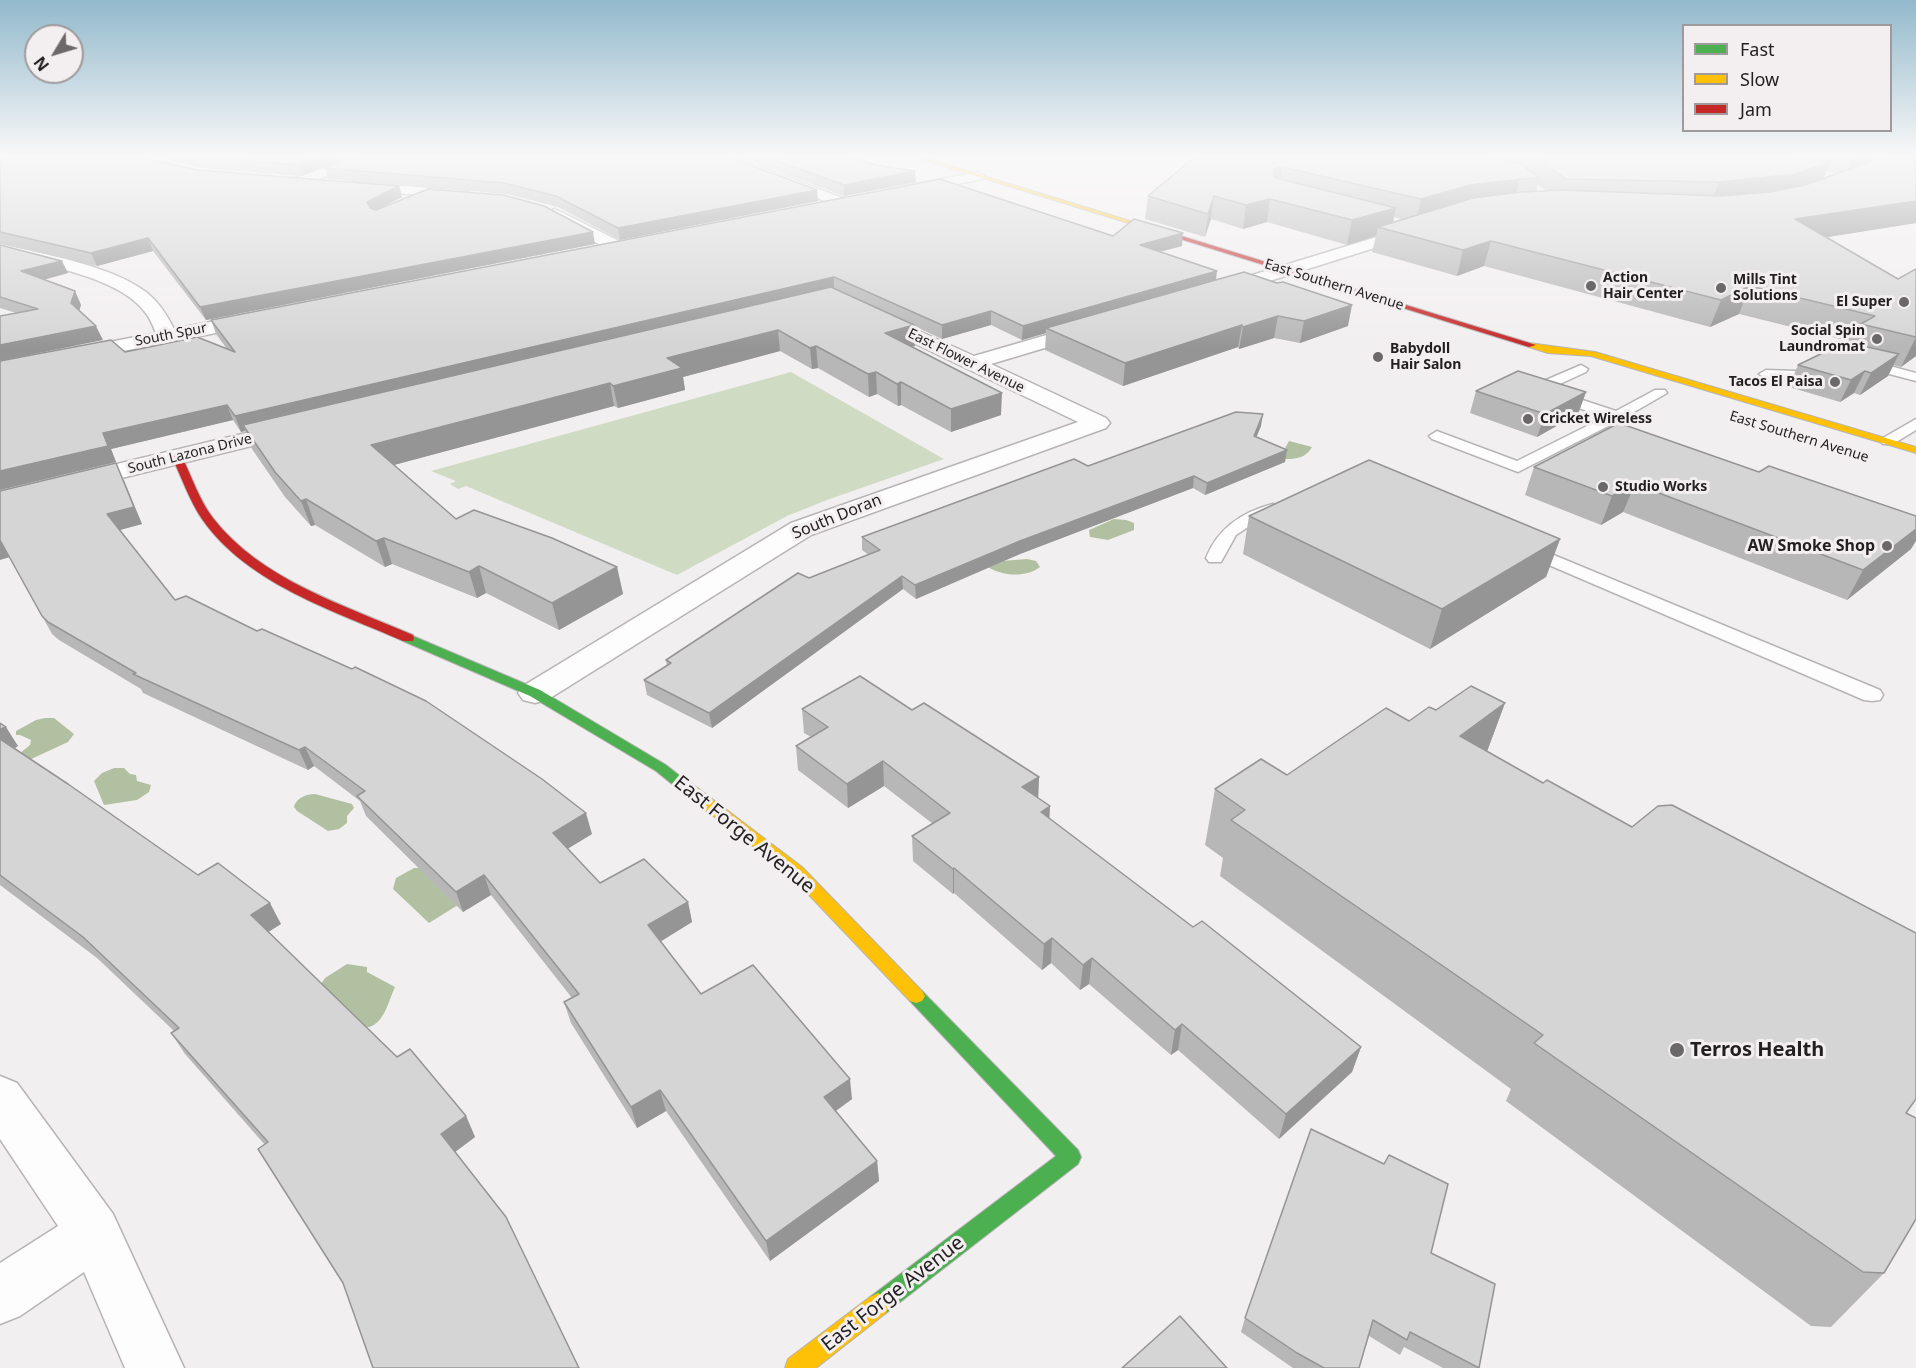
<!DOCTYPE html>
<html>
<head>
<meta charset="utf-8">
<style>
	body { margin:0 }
	#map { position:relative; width:1916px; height:1368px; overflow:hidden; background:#f2eff0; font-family:"Noto Sans",sans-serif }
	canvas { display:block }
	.legend { position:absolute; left:1682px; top:24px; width:210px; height:108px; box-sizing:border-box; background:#f3eeef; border:2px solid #9f9b9c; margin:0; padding:8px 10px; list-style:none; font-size:18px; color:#211f20 }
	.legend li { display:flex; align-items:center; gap:12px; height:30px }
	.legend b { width:30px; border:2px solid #9f9b9c }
	.north { position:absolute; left:24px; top:24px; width:60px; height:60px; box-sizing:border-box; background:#f3eeef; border:2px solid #9f9b9c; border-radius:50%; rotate:232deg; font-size:16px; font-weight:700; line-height:24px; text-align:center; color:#211f20 }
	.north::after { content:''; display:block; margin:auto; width:21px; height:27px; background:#6a6869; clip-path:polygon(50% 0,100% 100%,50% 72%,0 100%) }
</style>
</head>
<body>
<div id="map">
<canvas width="1916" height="1368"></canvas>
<ul class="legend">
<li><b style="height:8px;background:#4caf50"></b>Fast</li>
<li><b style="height:8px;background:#ffc107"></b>Slow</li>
<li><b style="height:8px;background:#c62828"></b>Jam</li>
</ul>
<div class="north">N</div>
</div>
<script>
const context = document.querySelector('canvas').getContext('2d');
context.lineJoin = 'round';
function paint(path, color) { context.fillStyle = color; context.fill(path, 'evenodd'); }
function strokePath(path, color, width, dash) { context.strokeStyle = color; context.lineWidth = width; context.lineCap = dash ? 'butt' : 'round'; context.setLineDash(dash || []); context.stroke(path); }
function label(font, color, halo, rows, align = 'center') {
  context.font = font + ' "Noto Sans",sans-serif'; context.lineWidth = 6; context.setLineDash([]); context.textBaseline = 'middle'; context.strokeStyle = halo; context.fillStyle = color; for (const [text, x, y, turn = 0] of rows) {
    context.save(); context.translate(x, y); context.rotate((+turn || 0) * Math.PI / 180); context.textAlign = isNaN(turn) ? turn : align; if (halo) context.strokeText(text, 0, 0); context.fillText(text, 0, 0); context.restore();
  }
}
const green = new Path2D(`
	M791 372 944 459 827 500 787 516 677 575 466 486 458 489 450 484 456 481 431 471Z`);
const water = new Path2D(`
	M1289 441 1312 447C1306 458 1296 459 1285 459L1284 450Z
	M1114 519 1126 520 1134 523V530L1108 540 1090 537 1089 530Z
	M1027 559 1036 561 1040 567C1026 578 1002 576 988 567L1002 561Z
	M45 718H54L74 734 68 742 27 761 19 754 30 745 31 740 20 735H16V731L36 720Z
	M114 768H124L130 774 136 775 137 781 151 785 149 792 137 800 104 805 94 781 102 773Z
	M315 794 352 804 354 808 347 816V823L339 829 328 831 297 811 294 807C296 798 306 794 315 794Z
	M414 868H420L458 905 429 923 393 889 396 878Z
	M347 964 367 967V972L395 987C388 1002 384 1026 365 1028L321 984 325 978Z`);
const lane = new Path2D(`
	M1864 359 1916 373V381L1859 366 1857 363Z
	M1818 360 1823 361 1825 364 1823 367 1798 379 1766 378 1759 374 1766 370 1796 371Z
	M1581 365 1588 369 1586 372 1549 389 1616 411 1655 390H1665L1667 393 1622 419 1518 472 1432 439 1429 436 1437 431 1442 433 1517 461 1605 417 1532 392 1530 389 1532 386Z
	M1916 419V430L1893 444H1883L1880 441 1883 438Z
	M1273 504 1281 509 1279 513 1251 525 1236 535 1221 562H1209L1206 558C1218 528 1242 512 1273 504Z
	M1527 544 1880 690 1883 695 1880 700 1872 701 1864 700 1521 553 1518 549 1521 545Z`);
const street = new Path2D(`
	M356 156H375L373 159 305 184H295L293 181 295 178Z
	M712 156H731L848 200 850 203 848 206H838L714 159Z
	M978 172 985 176 983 179 905 194 898 190 905 186Z
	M356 182 466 191 473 195 466 199 351 189 349 186 351 183Z
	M555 209 625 244 627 248 625 252H613L550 217 547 214 550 211Z
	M1416 225 1422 227 1424 230 1422 233 1225 295H1213L1210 291 1213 287Z
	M0 244C45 255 108 264 146 292 159 302 167 315 174 329L257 313 264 315 267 319 264 323 257 325 0 375V363L156 333C153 326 150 318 145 312 118 276 42 265 0 254Z
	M875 311 974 356 1081 325H1095L1098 329 1095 333 991 364 1106 418 1110 423 1106 428 811 535 547 700 535 703 523 700 518 693 523 686 791 523 1078 422 868 321 865 317 868 313Z
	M292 422 300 424 304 429 300 434 0 508V492Z
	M0 1076 17 1083 113 1214 184 1368H125L84 1272 20 1316 0 1324V1263L58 1226 0 1139Z`);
const fast = new Path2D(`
	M408 634 540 690 666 765 690 784 687 788H677L656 771 530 696 403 641 402 638Z
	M916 989 922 991 1078 1150 1081 1157 1078 1164 886 1313 878 1317 870 1313 866 1305 870 1297 1056 1156 910 1001 907 996 910 991Z`);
const slow = new Path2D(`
	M911 156H919L1153 228 1148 229Z
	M1529 343 1595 352 1916 447V453L1591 356 1548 353 1529 347Z
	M682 779 687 780 802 867 922 991 925 996 922 1001 916 1003 910 1001 790 875 677 788 674 784 677 780Z
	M878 1293 886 1297 890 1305 886 1313 816 1368H785L788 1359 870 1297Z`);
const jam = new Path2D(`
	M1148 227H1152L1536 345 1529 347 1148 229Z
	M177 454 182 457C192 477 199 500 213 518 261 580 344 605 413 635L414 638 413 641H403C335 611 247 584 202 519 189 500 182 478 172 457Z`);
const wall = new Path2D(`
	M0 156 150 160 198 170 399 186 402 197 378 209 595 244 206 320 153 251 97 266 0 243Z
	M156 156H350L302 176 201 168Z
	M737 156H849L916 182 844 196Z
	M1196 156H1916V223L1826 237 1898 279 1916 269V356L1901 367 1893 365 1888 376 1860 395 1854 393 1840 402 1789 387 1798 365 1852 344V342L1739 314 1710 327 1484 266 1457 276 1372 252 1376 236 1347 245 1267 222 1243 229 1211 219 1205 237 1145 219 1148 196ZM1826 171 1837 173 1824 178ZM1538 185 1547 191 1536 192ZM1394 217 1403 220 1393 223Z
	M325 168 817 190 818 201 620 240 558 207 507 194 328 179Z
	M1113 236 1182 246 1160 252 1217 271 1216 280 1348 326 1300 343 1274 338 1239 349 1238 347 1123 386 1045 350 1046 333 1022 340 991 325 942 339 914 326 915 346 912 347 1001 415 951 432 901 405 898 406 877 394 869 397 818 368 812 369 780 351 683 377 685 390 618 408 614 406 394 465 456 519 617 567 623 594 559 630 486 593 477 598 392 564 385 567 315 525 311 526 285 497 252 449 245 431 241 432 233 420 111 449 116 462 0 490 125 352 227 349 216 334 211 320Z
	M0 245 68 273 44 280 75 291 81 305 79 311 103 340 0 308Z
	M1476 391 1586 392 1578 414 1537 437 1470 413Z
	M1261 426 1256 437 1287 450 1285 462 1205 495 1193 488 1020 554 916 599 903 589 712 728 647 695 644 680 667 666 666 660 809 578 869 555 862 550V537L1088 466Z
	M1534 467 1759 472 1911 549 1847 600 1623 512 1601 525 1525 495Z
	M124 480 142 524 120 530 175 600 592 834 567 849 600 883 688 902 692 922 660 942 701 994 852 1099 836 1111 877 1161 879 1181 770 1261 666 1111 637 1128 571 1023 564 1002 572 998 491 895 463 912 366 816 360 801 314 766 308 770 143 693 141 689 59 640 52 634 10 558Z
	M1249 516 1560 539 1546 577 1430 649 1243 554Z
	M1505 703 1487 751 1906 1113 1884 1273 1831 1327 1811 1326 1506 1101 1511 1089 1220 876 1223 858 1205 845 1215 789 1287 775 1409 721 1436 710Z
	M802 709 912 710 1039 777 1038 798 1049 819 1193 927 1361 1047 1352 1072 1279 1139 1178 1050 1171 1055 1089 984 1080 990 1051 963 1042 970 954 893 953 894 913 861 912 836 933 824 884 786 848 808 798 770 796 746 811 737 804 733Z
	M0 723 18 746 15 748 198 875 281 924 268 932 397 1057 466 1116 475 1137 455 1152 343 1283 265 1145 185 1054 171 1033 174 1031 97 958 0 885Z
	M1431 1253 1479 1368H1443L1404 1347 1400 1355 1369 1336 1359 1368H1293L1241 1332 1245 1318Z`);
const shadedWall = new Path2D(`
	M322 156H350L302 176 298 165Z
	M1853 156H1897L1845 175Z
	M1830 162 1821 184 1711 205 1719 182Z
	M1282 167 1279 189 1273 174 1274 169Z
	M915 171 916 182 844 196V185Z
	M1520 179 1514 201 1416 223 1421 199 1470 185Z
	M399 186 402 197 370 213 367 202Z
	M817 190 818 201 620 240 618 228Z
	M1214 196 1211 219 1205 237 1208 214Z
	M1270 199 1267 222 1243 229 1246 205Z
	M1916 201V223L1785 244 1795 219Z
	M1396 208 1391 231 1378 227 1376 236 1347 245 1352 220Z
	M593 232 595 244 206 320 200 307Z
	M1183 233 1182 246 1139 257 1140 245Z
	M148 238 153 251 97 266 91 253Z
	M1491 241 1484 266 1457 276 1463 250Z
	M62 261 68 273 27 284 21 271Z
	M1217 271 1215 284 1046 328V333L1022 340 1023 326Z
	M834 277V290L243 425 245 431 241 432 235 416Z
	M1750 286 1739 314 1710 327 1721 300Z
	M75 291 81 305 77 317 71 303Z
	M1352 305 1348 326 1300 343 1304 321Z
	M991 311V325L942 339V325Z
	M1278 316 1274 338 1239 349 1243 327Z
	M914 325 915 346 886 354 885 333Z
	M1242 325 1238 347 1123 386 1125 363Z
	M96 326 103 340 0 361V345Z
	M778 330 780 351 683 377 685 390 618 408 613 386 667 358Z
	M1916 337V356L1901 367Z
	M816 346 818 368 812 369 810 348Z
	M1899 354 1888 376 1860 395 1871 373Z
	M1865 371 1854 393 1840 402 1851 380Z
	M876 372 877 394 869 397 868 374Z
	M901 382V405L898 406 897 384Z
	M610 383 614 406 379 469 371 445Z
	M1586 392 1578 414 1537 437 1545 414Z
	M1002 393 1001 415 951 432V409Z
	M227 405 233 420 111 449 116 462 0 490V471L103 433Z
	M1263 414 1261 426 1252 448 1254 436Z
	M1287 450 1285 462 1205 495 1207 483Z
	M116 463 142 524 116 531 107 514Z
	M1194 476 1193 488 1020 554 916 599 915 585 1020 541Z
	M1635 484 1623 512 1601 525 1612 496Z
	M306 499 315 525 311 526 301 501Z
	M1916 529V541L1911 549 1847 600 1863 570Z
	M384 538 392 564 385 567 376 541Z
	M1560 539 1546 577 1430 649 1442 609Z
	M0 540 10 557 0 560Z
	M479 566 486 593 477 598 469 572Z
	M617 567 623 594 559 630 552 603Z
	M902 576 903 589 712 728 709 713Z
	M1505 703 1485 757 1460 736Z
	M6 727 18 746 5 753 0 746V729Z
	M305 747 314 766 308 770 299 750Z
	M883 761 884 786 848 808 847 784Z
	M1039 777 1038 802 1022 787Z
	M1050 806 1049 831 1041 812Z
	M586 813 592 834 559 854 553 833Z
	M954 868V893L953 894V869Z
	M484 875 491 895 463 912 456 892Z
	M688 902 692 922 653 946 648 925Z
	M270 903 281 924 262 936 251 915Z
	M1052 938 1051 963 1042 970 1044 944Z
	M1092 958 1089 984 1080 990 1083 965Z
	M1182 1024 1178 1050 1171 1055 1175 1030Z
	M1361 1047 1352 1072 1279 1139 1286 1114Z
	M850 1079 852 1099 827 1117 824 1097Z
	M660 1090 666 1111 637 1128 631 1107Z
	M466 1116 475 1137 451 1155 441 1134Z
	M877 1161 879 1181 770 1261 766 1241Z`);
const building = new Path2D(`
	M0 156H145L150 160 198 170 399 186 367 202 370 208 376 210 428 189 503 195 544 206 593 232 200 307 148 238 91 253 0 232Z
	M192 156H322L298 165 198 157Z
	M357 156H726L817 190 618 228 556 196 504 183 325 168Z
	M764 156H849L876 165 915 171 844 185Z
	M1196 156H1488L1520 164 1540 178 1520 179 1470 185 1421 199 1282 167 1274 169 1273 174 1276 178 1396 208 1352 220 1270 199 1246 205 1214 196 1208 214 1148 196Z
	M1533 156H1795L1830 162 1795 174 1719 182 1566 179Z
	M1886 156H1916V201L1795 219 1898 279 1916 269V337L1861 324 1875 316 1750 286 1721 300 1491 241 1463 250 1378 227 1473 198 1521 192 1562 190 1720 196 1769 192 1805 185Z
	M940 179 1113 236 1134 219 1183 233 1140 245 1217 271 1023 326 991 311 942 325 834 277 235 416 227 405 103 433 108 446 0 471V361L111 340 125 352 197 337 235 352 211 320Z
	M0 245 62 261 21 271 75 291 71 303 96 326 0 345V316L38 309 0 297Z
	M1244 272 1277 283 1283 282 1352 305 1304 321 1278 316 1243 327 1242 325 1125 363 1046 328Z
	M831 287 914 325 885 333 1002 393 951 409 901 382 897 384 876 372 868 374 816 346 810 348 778 330 667 358 682 368 613 386 610 383 371 445 456 519 474 510 552 538 617 567 552 603 479 566 469 572 384 538 376 541 306 499 301 501 275 472 243 425Z
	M1845 342 1899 354 1871 373 1865 371 1851 380 1798 365Z
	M1518 371 1586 392 1545 414 1476 391Z
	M1236 412 1263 414 1254 436 1287 450 1207 483 1194 476 1020 541 915 585 902 576 709 713 644 680 671 663 666 660 798 573 809 578 880 550 862 537 1074 459 1088 466Z
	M1619 423 1759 472 1769 466 1916 516V529L1863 570 1635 484 1612 496 1534 467Z
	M1369 460 1560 539 1442 609 1249 516Z
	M116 463 134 507 107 514 175 600 186 596 257 631 262 629 352 669 355 667 426 701 542 779 586 813 553 833 600 883 644 859 688 902 648 925 701 994 753 965 850 1079 824 1097 877 1161 766 1241 660 1090 631 1107 564 1002 579 994 484 875 456 892 357 796 365 791 305 747 299 750 133 674 136 673 48 622 42 616 0 540V491Z
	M860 676 912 710 924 703 1039 777 1022 787 1050 806 1041 812 1193 927 1202 921 1361 1047 1286 1114 1182 1024 1175 1030 1092 958 1083 965 1052 938 1044 944 954 868 953 869 912 836 950 813 883 761 847 784 796 746 828 727 802 709Z
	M1471 686 1505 703 1460 736 1543 783 1547 780 1632 827 1658 806 1672 805 1916 933V1099L1906 1113 1916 1118V1219L1884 1273 1863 1272 1534 1043 1543 1035 1231 820 1245 810 1215 789 1261 759 1287 775 1386 708 1409 721 1429 707 1436 710Z
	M0 723 6 727 0 729Z
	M0 739 68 784 198 875 218 863 270 903 251 915 397 1057 410 1049 466 1116 441 1134 506 1217 579 1368H373L343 1283 258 1149 268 1142 171 1033 179 1028 83 937 0 875Z
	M1311 1129 1384 1164 1389 1155 1448 1184 1431 1253 1495 1284 1479 1368 1410 1332 1407 1340 1373 1320 1359 1368H1324L1297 1353 1245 1318Z
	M1180 1316 1227 1368H1122Z`);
const markers = [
	[1591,286,6,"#6a6869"],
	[1721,288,6,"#6a6869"],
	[1904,302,6,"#6a6869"],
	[1877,339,6,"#6a6869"],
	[1378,357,6,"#6a6869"],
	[1835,382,6,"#6a6869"],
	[1528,419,6,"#6a6869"],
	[1603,487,6,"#6a6869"],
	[1887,546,6,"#6a6869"],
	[1677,1050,8,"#6a6869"]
];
const farPoinames = [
	["Action",1603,278],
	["Hair Center",1603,294],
	["Mills Tint",1733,280],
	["Solutions",1733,296],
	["El Super",1892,302,"right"],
	["Social Spin",1865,331,"right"],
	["Laundromat",1865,347,"right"],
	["Babydoll",1390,349],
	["Hair Salon",1390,365],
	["Tacos El Paisa",1823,382,"right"],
	["Cricket Wireless",1540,419],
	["Studio Works",1615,487]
];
const farStreetnames = [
	["East Southern Avenue",1334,285,17],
	["South Spur",171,335,-11],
	["East Flower Avenue",966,361,26],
	["East Southern Avenue",1799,437,17],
	["South Lazona Drive",190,454,-14]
];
const streetNames = [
	["South Doran",837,517,-22]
];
const poiNames = [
	["AW Smoke Shop",1875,546]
];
const nearStreetnames = [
	["East Forge Avenue",744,835,39],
	["East Forge Avenue",893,1294,-38]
];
const nearPoinames = [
	["Terros Health",1690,1050]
];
paint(green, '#d0dbc3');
paint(water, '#b2c0a2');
strokePath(lane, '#b7b4b5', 3);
strokePath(street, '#b7b4b5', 3);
strokePath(fast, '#b7b4b5', 2);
strokePath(slow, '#b7b4b5', 2);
strokePath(jam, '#b7b4b5', 2);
paint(lane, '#fdfdfd');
paint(street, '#fdfdfd');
paint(fast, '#4caf50');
paint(slow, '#ffc107');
paint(jam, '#c62828');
paint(wall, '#b8b7b7');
paint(shadedWall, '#969595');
paint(building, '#d6d5d5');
strokePath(building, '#969595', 1.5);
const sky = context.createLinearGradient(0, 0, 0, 347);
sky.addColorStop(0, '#92b9cc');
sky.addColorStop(0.45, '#f9f8f8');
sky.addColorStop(1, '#f9f8f800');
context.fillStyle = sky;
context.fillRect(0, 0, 1916, 347);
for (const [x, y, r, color] of markers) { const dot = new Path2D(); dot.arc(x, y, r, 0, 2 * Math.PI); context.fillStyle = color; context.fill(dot); strokePath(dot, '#f3eeef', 2); }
label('bold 14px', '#211f20', '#f3eeef', farPoinames, 'left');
label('14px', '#211f20', '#f3eeef', farStreetnames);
label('16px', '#211f20', '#f3eeef', streetNames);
label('bold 16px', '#211f20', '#f3eeef', poiNames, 'right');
label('20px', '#211f20', '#f3eeef', nearStreetnames);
label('bold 20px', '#211f20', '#f3eeef', nearPoinames, 'left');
</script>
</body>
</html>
